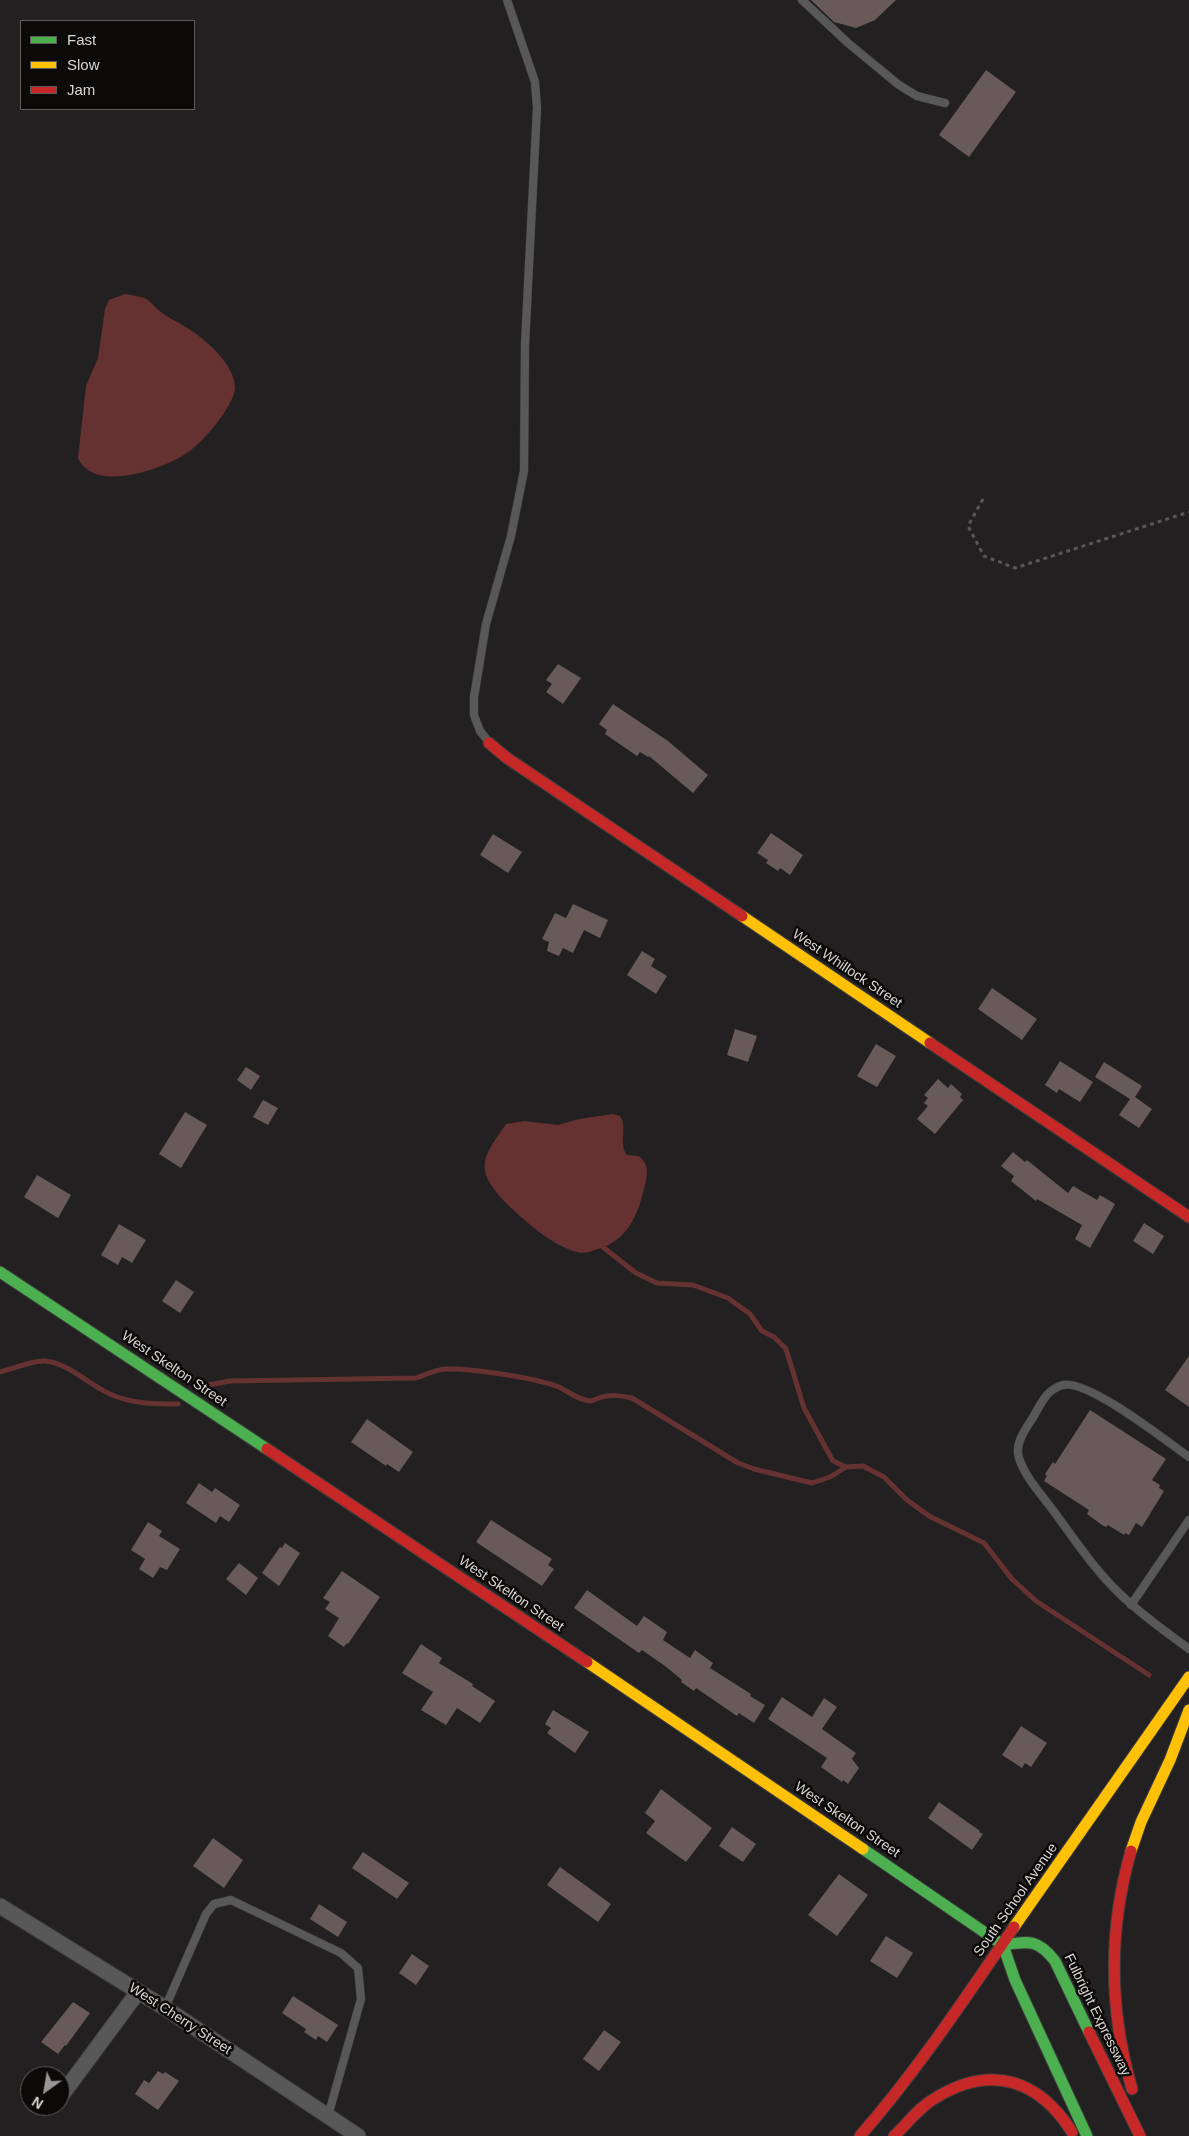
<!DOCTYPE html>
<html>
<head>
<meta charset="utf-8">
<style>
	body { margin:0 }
	#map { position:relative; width:1189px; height:2136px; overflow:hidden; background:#222020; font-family:Helvetica,sans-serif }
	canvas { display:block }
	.legend { position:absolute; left:20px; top:20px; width:175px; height:90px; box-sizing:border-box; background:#0b0a09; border:1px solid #5d5c5b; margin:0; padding:6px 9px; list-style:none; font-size:15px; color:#d8d6d5 }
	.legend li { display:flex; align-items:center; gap:10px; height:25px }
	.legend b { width:25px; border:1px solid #5d5c5b }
	.north { position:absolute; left:20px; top:2066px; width:50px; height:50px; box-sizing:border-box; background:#0b0a09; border:1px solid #5d5c5b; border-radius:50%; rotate:212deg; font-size:14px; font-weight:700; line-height:20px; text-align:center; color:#d8d6d5 }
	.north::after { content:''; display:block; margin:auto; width:18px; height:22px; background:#989696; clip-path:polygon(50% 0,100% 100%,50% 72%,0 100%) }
</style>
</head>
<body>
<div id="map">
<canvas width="1189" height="2136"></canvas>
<ul class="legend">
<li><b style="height:6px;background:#4caf50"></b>Fast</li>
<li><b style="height:6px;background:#ffc107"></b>Slow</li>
<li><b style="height:6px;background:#c62828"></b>Jam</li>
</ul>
<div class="north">N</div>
</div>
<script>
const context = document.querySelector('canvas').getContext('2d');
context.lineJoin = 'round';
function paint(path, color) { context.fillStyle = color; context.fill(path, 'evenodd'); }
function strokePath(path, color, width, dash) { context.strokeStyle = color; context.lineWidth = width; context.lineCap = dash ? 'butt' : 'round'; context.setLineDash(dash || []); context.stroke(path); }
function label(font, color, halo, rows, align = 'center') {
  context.font = font + ' Helvetica,sans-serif'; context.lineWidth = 5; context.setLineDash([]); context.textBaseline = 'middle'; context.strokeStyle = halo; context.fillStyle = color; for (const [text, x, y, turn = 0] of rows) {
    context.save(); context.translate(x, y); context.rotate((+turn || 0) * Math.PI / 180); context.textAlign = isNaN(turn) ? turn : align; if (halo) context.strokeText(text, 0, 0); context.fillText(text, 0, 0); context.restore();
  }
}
const water = new Path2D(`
	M125 294C131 295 138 296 144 298 150 300 155 308 161 312 168 318 177 321 184 326 203 337 236 364 235 389 233 406 205 440 191 450 168 468 94 495 78 458L86 386 98 358 105 309 109 300Z
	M613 1114 620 1116C628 1128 618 1144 627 1155 633 1156 639 1154 643 1160 650 1169 646 1179 644 1189 637 1218 626 1242 595 1250 589 1252 583 1254 577 1252 552 1246 521 1218 503 1200 473 1167 484 1156 506 1124L525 1121 558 1125 579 1119Z`);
const stream = new Path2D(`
	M604 1248 636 1273 657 1283 693 1285 728 1298 750 1314 762 1331 774 1337 786 1349 804 1408 833 1461 846 1467
	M0 1372C12 1369 34 1360 45 1361 69 1363 89 1385 110 1394 132 1404 155 1404 178 1404
	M197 1387 230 1381 416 1378C425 1375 435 1370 445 1369 470 1368 536 1378 559 1387 569 1392 580 1401 591 1401 594 1400 599 1398 602 1397 612 1394 622 1396 632 1398L738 1463 754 1469 812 1483 830 1477 846 1467 863 1466 884 1477 907 1500 929 1516 984 1543 1012 1579 1036 1601 1149 1675`);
const building = new Path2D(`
	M811 0H896L875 20 856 28 834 22Z
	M986 70 1016 92 969 157 939 135Z
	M558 664 581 678 563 704 546 692 552 684 546 680Z
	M613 704 668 741 708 775 693 793 649 756 648 757 640 752 637 756 605 734 607 730 599 724Z
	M771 833 803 855 790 875 780 868 778 871 766 863 768 860 757 853Z
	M493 834 522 852 508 873 480 855Z
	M573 904 608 920 600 938 584 930 573 953 563 948 559 956 547 951 549 942 542 939 555 913 566 918Z
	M642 951 655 959 651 966 667 976 656 994 627 975Z
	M992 988 1037 1019 1022 1040 978 1009Z
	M735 1029 757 1036 748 1062 727 1055Z
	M876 1044 896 1056 877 1087 857 1076Z
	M1060 1061 1093 1082 1080 1102 1059 1089 1057 1093 1045 1085Z
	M1104 1062 1142 1086 1135 1097 1152 1109 1139 1128 1119 1115 1130 1099 1095 1077Z
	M246 1067 260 1076 251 1090 237 1080Z
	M938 1079 948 1088 951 1084 962 1094 960 1097 963 1100 935 1134 917 1119 928 1106 924 1103 928 1098 924 1095Z
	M263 1100 278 1108 268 1125 253 1117Z
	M185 1112 207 1125 181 1168 159 1154Z
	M1013 1152 1025 1162 1027 1160 1068 1193 1073 1186 1097 1200 1100 1195 1115 1204 1090 1248 1075 1239 1082 1225 1037 1199 1036 1201 1011 1181 1014 1176 1001 1166Z
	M37 1175 71 1195 58 1218 24 1197Z
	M1144 1223 1164 1236 1153 1254 1133 1241Z
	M119 1224 146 1240 132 1263 122 1257 118 1265 101 1255Z
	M176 1280 194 1292 180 1313 162 1301Z
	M1189 1356V1407L1165 1390Z
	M1090 1410 1166 1459 1152 1480 1160 1485 1159 1488 1164 1491 1142 1527 1136 1523 1129 1535 1125 1533 1124 1535 1108 1525 1106 1527 1102 1525 1087 1514 1089 1510 1044 1481 1047 1476 1045 1474 1053 1462 1055 1464Z
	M367 1419 413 1452 399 1472 387 1464 386 1466 351 1442Z
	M199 1483 212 1492 215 1488 240 1505 229 1522 220 1516 216 1523 186 1503Z
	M491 1520 552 1559 548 1565 554 1569 542 1586 476 1542Z
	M148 1522 162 1531 159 1536 180 1549 167 1570 160 1567 153 1578 139 1569 145 1559 131 1550Z
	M285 1543 300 1553 279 1586 262 1573 280 1547 282 1548Z
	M239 1563 258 1578 246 1595 226 1579Z
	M342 1571 380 1597 348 1644 347 1643 344 1647 328 1636 339 1618 325 1609 330 1602 323 1598Z
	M587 1590 637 1626 644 1616 667 1632 663 1640 690 1658 695 1650 713 1663 710 1668 751 1694 750 1696 765 1705 754 1723 739 1713 737 1716 696 1688 694 1691 681 1682 682 1680 665 1666 642 1650 639 1653 574 1608Z
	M421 1644 442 1658 439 1663 473 1684 472 1686 495 1701 480 1723 457 1708 446 1725 421 1710 433 1692 402 1673Z
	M782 1697 812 1717 824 1698 837 1707 822 1729 856 1753 852 1759 859 1768 848 1784 843 1780 842 1782 821 1767 827 1758 768 1719Z
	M553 1710 589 1732 575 1753 547 1733 551 1728 545 1724Z
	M1021 1726 1047 1743 1031 1767 1025 1763 1022 1768 1002 1755Z
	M661 1789 712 1828 686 1862 646 1833 655 1821 645 1813Z
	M939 1802 980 1831 979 1832 983 1834 972 1850 928 1818Z
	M732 1827 756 1844 743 1862 719 1846Z
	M213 1838 243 1860 224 1888 193 1866Z
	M363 1852 409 1883 397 1899 352 1868Z
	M560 1867 611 1904 598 1922 547 1885Z
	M839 1874 868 1895 837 1936 808 1915Z
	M319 1904 347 1922 338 1937 310 1919Z
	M886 1936 913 1953 897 1978 870 1961Z
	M412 1954 429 1966 416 1985 399 1973Z
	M293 1996 338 2025 327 2042 318 2036 316 2040 304 2032 306 2029 282 2013Z
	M73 2002 90 2013 66 2046 65 2045 58 2054 41 2042Z
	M604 2030 621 2042 599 2071 583 2059Z
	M158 2071 163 2074 165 2072 179 2081 158 2110 135 2094 144 2080 149 2083Z`);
const path = new Path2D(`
	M983 499 968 526 984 556 1015 568 1189 512`);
const lane = new Path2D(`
	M802 0 848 43 899 85 917 96 945 103
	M488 741 480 731 474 715V697L486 624 511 536 524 471 525 344 537 108 535 82 507 0
	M1189 1457C1166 1441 1088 1379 1063 1385 1048 1389 1042 1401 1035 1414 1027 1428 1014 1442 1019 1458 1025 1477 1041 1494 1052 1509 1073 1537 1093 1568 1118 1592 1140 1614 1165 1631 1189 1649
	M1131 1605 1189 1520
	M165 2008 206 1914 214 1904 231 1900 341 1953 358 1968 361 1999 328 2116`);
const street = new Path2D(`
	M0 1906 165 2008 358 2136
	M64 2092 138 1992`);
const fast = new Path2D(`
	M0 1272 267 1449
	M863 1849 1003 1945
	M1087 2136 1015 1980 1003 1945C1029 1941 1038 1939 1055 1961L1089 2032`);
const slow = new Path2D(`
	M742 916 930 1043
	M587 1662 863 1849
	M1131 1851 1141 1822 1170 1760 1189 1710
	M1014 1927 1189 1677`);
const jam = new Path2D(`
	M489 743 507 758 742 916
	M930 1043 1189 1217
	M267 1449 587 1662
	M1131 1851C1108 1931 1109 2010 1132 2089
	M1089 2032 1140 2136
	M860 2136C917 2071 965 1998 1014 1927
	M894 2136C908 2123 920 2106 937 2097 992 2064 1039 2080 1072 2132`);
const streetNames = [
	["West Whillock Street",847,969,34],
	["West Skelton Street",174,1369,34],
	["West Skelton Street",511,1594,34],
	["West Skelton Street",847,1820,34],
	["South School Avenue",1016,1900,-55],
	["Fulbright Expressway",1097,2015,64],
	["West Cherry Street",180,2019,33]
];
paint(water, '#663231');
strokePath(stream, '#663231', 5);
paint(building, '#675a59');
strokePath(lane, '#3c3b3b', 9);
strokePath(street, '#3c3b3b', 17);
strokePath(fast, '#3c3b3b', 13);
strokePath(slow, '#3c3b3b', 13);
strokePath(jam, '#3c3b3b', 13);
strokePath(path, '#585656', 3, [4, 4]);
strokePath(lane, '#595858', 8);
strokePath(street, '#595858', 15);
strokePath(fast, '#4caf50', 11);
strokePath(slow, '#ffc107', 11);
strokePath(jam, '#c62828', 11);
label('14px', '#d8d6d5', '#0b0a09', streetNames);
</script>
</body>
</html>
